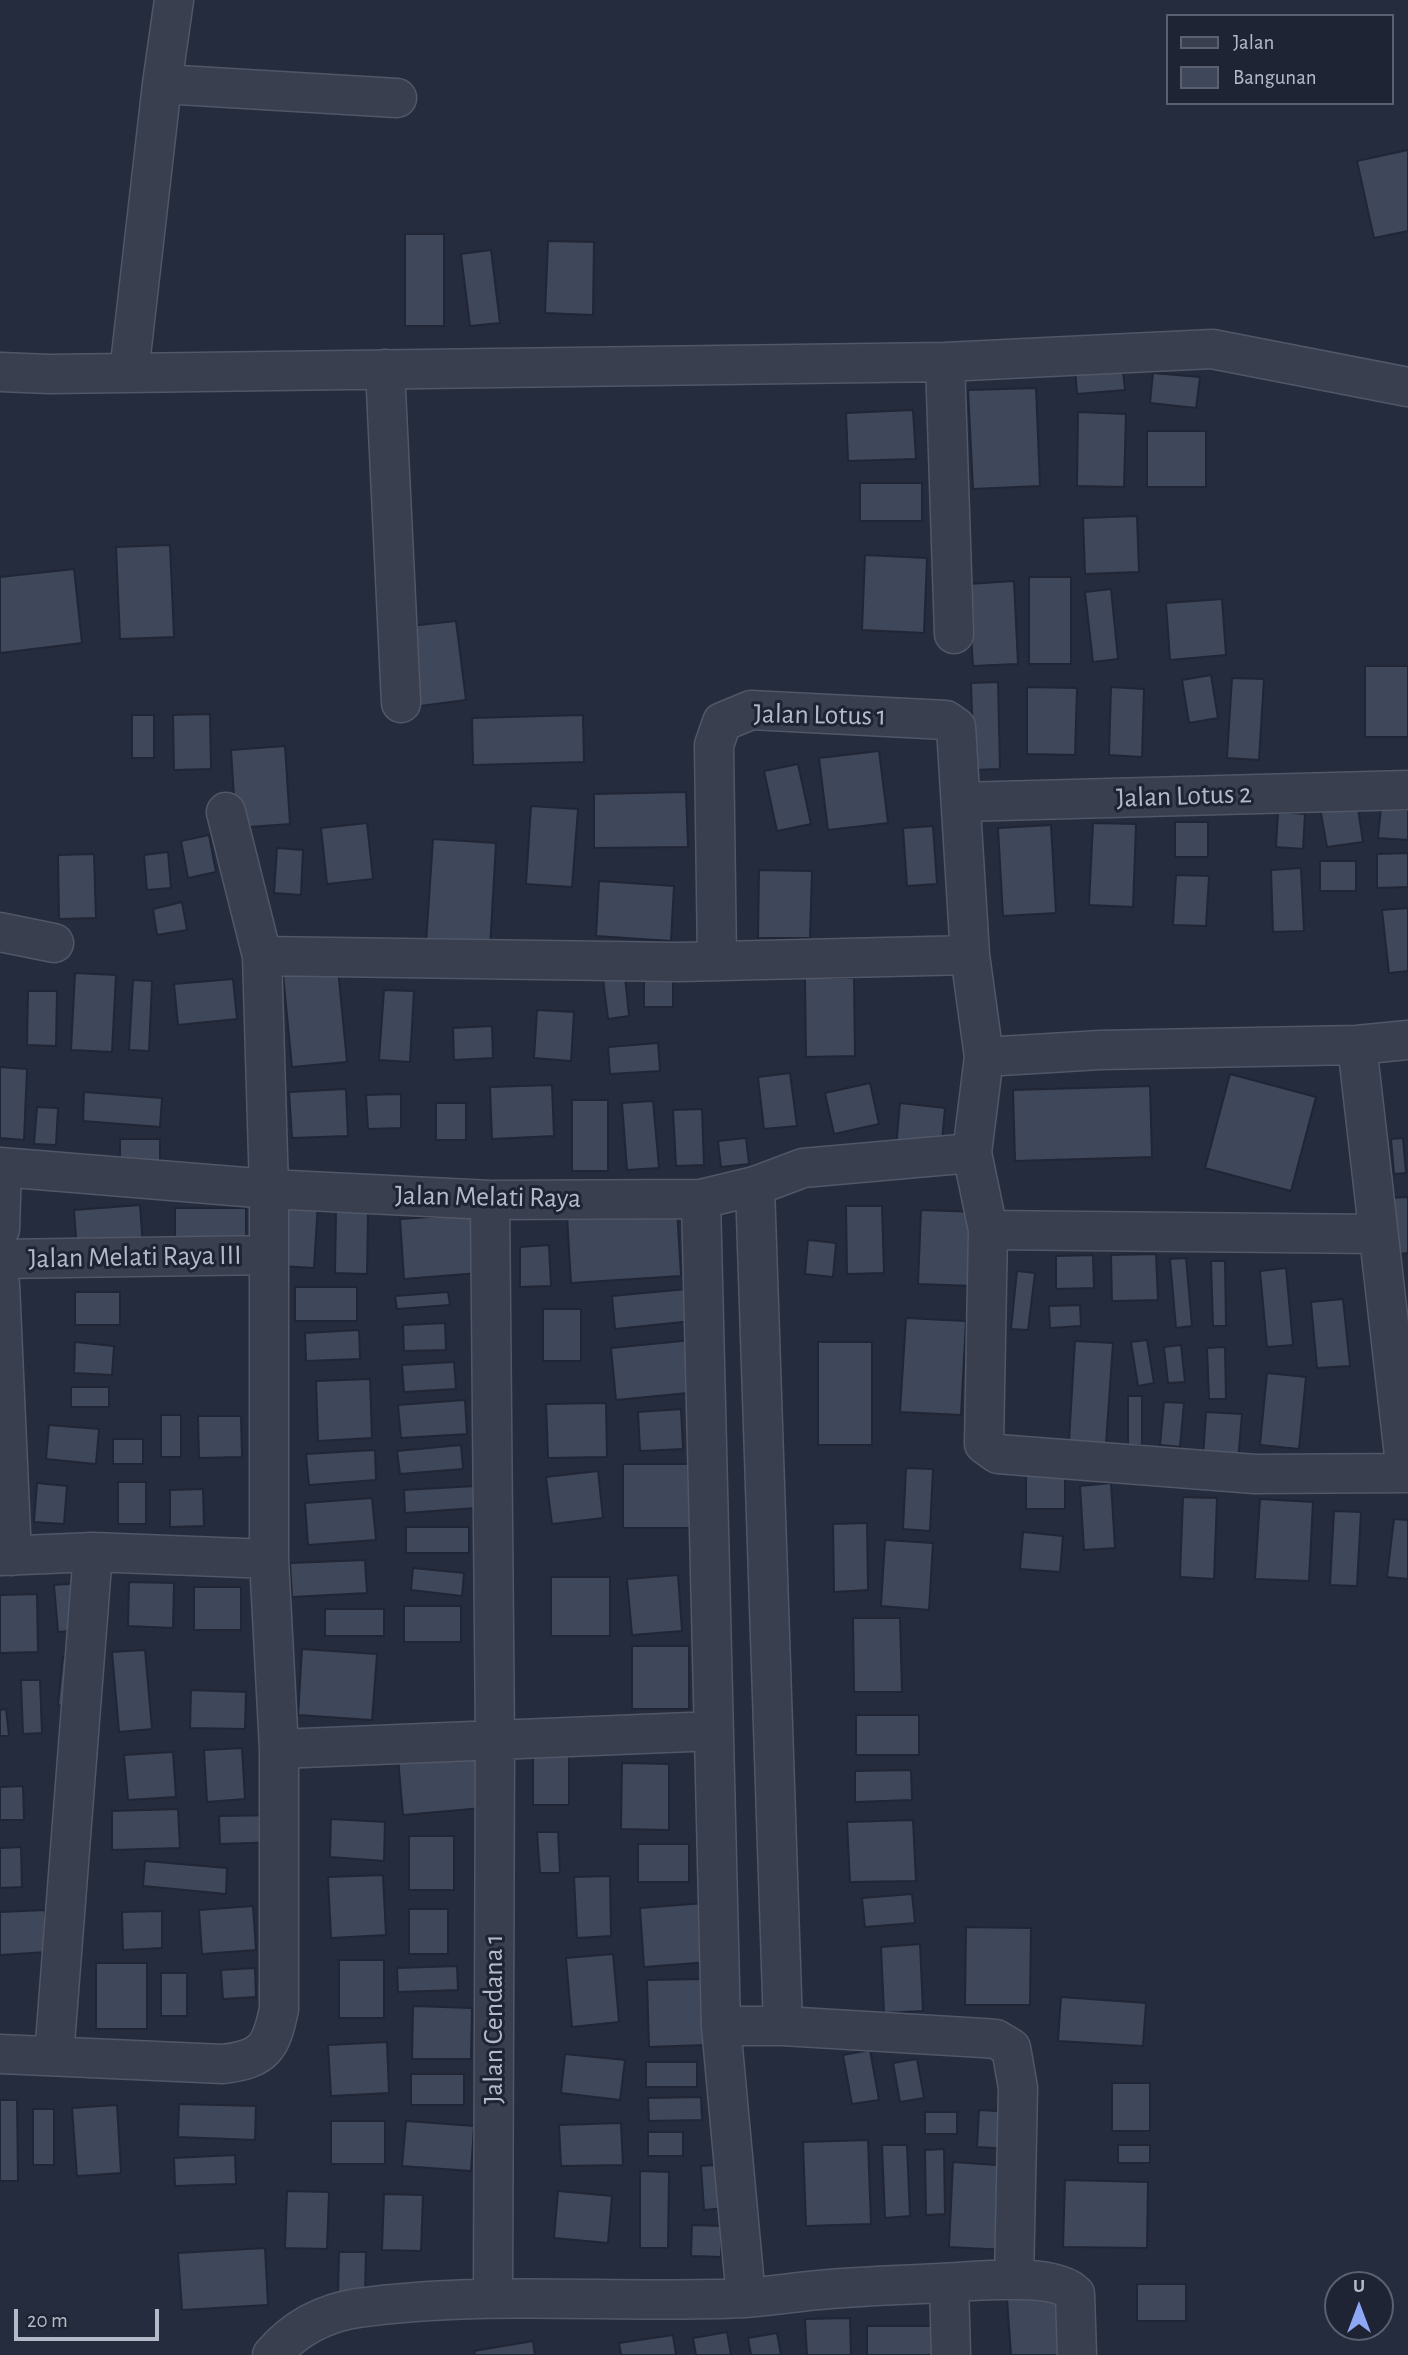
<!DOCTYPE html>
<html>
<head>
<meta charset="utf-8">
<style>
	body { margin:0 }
	#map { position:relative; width:1408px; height:2355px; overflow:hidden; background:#252c3e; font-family:"Alegreya Sans",sans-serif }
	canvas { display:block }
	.legend { position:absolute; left:1166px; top:14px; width:228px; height:91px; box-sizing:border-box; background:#1e2433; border:2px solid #5a606f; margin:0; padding:9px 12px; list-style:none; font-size:21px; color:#b5bac9 }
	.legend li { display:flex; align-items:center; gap:14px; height:35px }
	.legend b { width:35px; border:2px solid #5a606f }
	.north { position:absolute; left:1324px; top:2271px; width:70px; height:70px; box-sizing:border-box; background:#1e2433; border:2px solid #5a606f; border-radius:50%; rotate:0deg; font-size:19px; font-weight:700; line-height:28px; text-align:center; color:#b5bac9 }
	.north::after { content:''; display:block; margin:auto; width:24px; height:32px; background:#8ea8f5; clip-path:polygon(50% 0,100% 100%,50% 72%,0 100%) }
	.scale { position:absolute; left:14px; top:2309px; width:145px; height:32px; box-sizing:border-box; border:4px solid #b5bac9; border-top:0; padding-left:9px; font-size:21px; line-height:24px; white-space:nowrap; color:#b5bac9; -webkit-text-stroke:5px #1e2433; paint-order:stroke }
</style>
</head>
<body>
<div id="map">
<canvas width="1408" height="2355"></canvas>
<ul class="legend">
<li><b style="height:9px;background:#393f4e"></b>Jalan</li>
<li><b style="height:19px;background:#3f475b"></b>Bangunan</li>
</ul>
<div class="north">U</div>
<div class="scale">20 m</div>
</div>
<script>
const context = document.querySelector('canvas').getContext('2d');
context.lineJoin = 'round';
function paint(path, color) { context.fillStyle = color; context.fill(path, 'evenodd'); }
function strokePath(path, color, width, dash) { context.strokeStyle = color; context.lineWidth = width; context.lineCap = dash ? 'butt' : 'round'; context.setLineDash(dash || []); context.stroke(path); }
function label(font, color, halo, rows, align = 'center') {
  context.font = font + ' "Alegreya Sans",sans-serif'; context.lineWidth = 6; context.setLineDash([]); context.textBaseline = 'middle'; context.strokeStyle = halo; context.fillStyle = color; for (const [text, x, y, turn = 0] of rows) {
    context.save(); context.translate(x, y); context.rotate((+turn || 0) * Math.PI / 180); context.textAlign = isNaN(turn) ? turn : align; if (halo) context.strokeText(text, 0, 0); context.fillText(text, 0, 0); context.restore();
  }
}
const building = new Path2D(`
	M1408 150V231L1374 238 1357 161Z
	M405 234H444V326H405Z
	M548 241 594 242 593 315 545 313Z
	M491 250 500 323 470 326 461 254Z
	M1122 362 1125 390 1077 394 1075 366Z
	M1153 373 1200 377 1196 408 1150 403Z
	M1036 388 1040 486 973 489 968 390Z
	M913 410 916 459 848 461 846 413Z
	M1078 412 1126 414 1124 487 1077 486Z
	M1147 431H1206V487H1147Z
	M860 483H922V521H860Z
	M1137 516 1139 572 1085 574 1083 518Z
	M170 545 174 637 120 639 116 547Z
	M865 555 927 558 924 633 862 630Z
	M74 569 82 643 0 653V577Z
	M1029 577H1071V664H1029Z
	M1014 581 1018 664 973 666 968 584Z
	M1111 589 1118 659 1093 662 1085 592Z
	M1222 599 1226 655 1170 660 1166 603Z
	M456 621 466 700 420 706 410 626Z
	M1365 666H1408V737H1365Z
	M1211 675 1218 718 1189 723 1182 680Z
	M1232 678 1264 679 1259 760 1227 758Z
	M998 682 1000 769 974 770 971 683Z
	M1027 687 1077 688 1075 755 1027 754Z
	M1111 687 1144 689 1142 757 1109 755Z
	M210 714 211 769 174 770 173 715Z
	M132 715H154V758H132Z
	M583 715 584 762 473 765 472 718Z
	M285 746 290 824 236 828 231 750Z
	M879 751 888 823 828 830 819 758Z
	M798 764 811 824 777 831 764 771Z
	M686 792 688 847 594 848V794Z
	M1357 802 1363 842 1327 847 1320 808Z
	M531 806 578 809 572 887 526 884Z
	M1381 808 1408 810V840L1378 838Z
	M1278 812 1305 814 1303 849 1276 847Z
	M1175 822H1208V857H1175Z
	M367 823 373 879 327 884 321 828Z
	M1093 823 1136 824 1133 907 1089 905Z
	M1051 825 1056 913 1003 916 998 828Z
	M933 826 937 884 907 886 903 828Z
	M209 835 216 872 188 878 181 841Z
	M433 839 496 843 490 948 426 944Z
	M277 848 303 850 301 895 274 893Z
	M168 852 171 888 147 890 144 855Z
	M1408 853V887L1377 888V854Z
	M94 854 96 918 59 919 58 855Z
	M1320 861H1356V891H1320Z
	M1301 868 1304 931 1273 932 1271 870Z
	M759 870 812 871 810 938H758Z
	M1176 875 1209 876 1206 926 1173 925Z
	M599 881 674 886 671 941 596 936Z
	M182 902 187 930 157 935 153 909Z
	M1408 908V971L1389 973 1382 910Z
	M338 969 347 1062 292 1067 283 974Z
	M75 973 116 975 112 1052 71 1050Z
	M644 976H673V1007H644Z
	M625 977 629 1016 608 1019 603 979Z
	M805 978H854L855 1056 806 1057Z
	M233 979 237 1019 178 1025 174 984Z
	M133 980 152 981 149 1051 129 1050Z
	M384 990 414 991 410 1062 379 1060Z
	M28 991H57L56 1046 27 1045Z
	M537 1010 574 1012 571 1061 534 1058Z
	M492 1026 493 1058 454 1060 453 1028Z
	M658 1043 660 1071 610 1074 608 1047Z
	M0 1067 27 1069 24 1140 0 1138Z
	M790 1073 797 1126 764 1129 758 1077Z
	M1230 1074 1316 1097 1291 1191 1205 1168Z
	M870 1083 879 1124 834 1134 825 1093Z
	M552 1085 554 1136 492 1139 490 1087Z
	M1150 1086 1152 1157 1015 1161 1013 1090Z
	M346 1089 348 1136 292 1138 289 1092Z
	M84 1092 162 1098 160 1127 83 1121Z
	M401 1094V1128L368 1129 366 1095Z
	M572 1100H608V1171H572Z
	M653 1101 659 1168 627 1170 622 1103Z
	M436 1103H466V1140H436Z
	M900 1103 945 1108 941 1152 896 1148Z
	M37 1107 58 1108 56 1145 34 1144Z
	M702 1109 704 1165 676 1166 673 1110Z
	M746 1138 749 1164 721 1167 718 1141Z
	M1403 1138 1406 1173 1394 1174 1391 1139Z
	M120 1139H160V1168H120Z
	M1408 1197V1253L1391 1255 1387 1198Z
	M286 1200 318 1202 314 1268 282 1266Z
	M140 1205 143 1247 77 1251 74 1210Z
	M846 1206H882L884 1273 847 1274Z
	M175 1208H246V1248H175Z
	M677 1209 681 1276 571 1283 567 1216Z
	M921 1210 978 1212 974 1286 918 1284Z
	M336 1211H368L367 1274 335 1273Z
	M475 1214 479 1273 404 1279 400 1219Z
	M808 1240 836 1243 833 1277 805 1274Z
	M549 1245 551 1286 520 1287V1247Z
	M1156 1254 1158 1300 1112 1301 1111 1255Z
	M1093 1255 1094 1288 1056 1289V1256Z
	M1186 1258 1192 1326 1176 1328 1170 1259Z
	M1211 1261H1225L1226 1326H1213Z
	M1286 1268 1293 1345 1267 1347 1260 1271Z
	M1017 1271 1035 1273 1028 1330 1011 1329Z
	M295 1287H357V1321H295Z
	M698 1288 702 1320 615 1329 612 1296Z
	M75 1292H120V1325H75Z
	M448 1292 450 1305 397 1309 395 1296Z
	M1343 1299 1350 1366 1317 1368 1311 1302Z
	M1080 1305 1081 1326 1050 1328 1049 1306Z
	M543 1309H581V1361H543Z
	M906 1318 966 1321 961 1415 900 1412Z
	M445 1323 446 1350 404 1351 403 1325Z
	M359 1330 360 1359 306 1361 305 1333Z
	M692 1340 698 1392 616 1400 611 1348Z
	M1147 1340 1154 1383 1138 1386 1131 1342Z
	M1075 1341 1113 1343 1106 1444 1069 1441Z
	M75 1342 114 1346 112 1375 74 1373Z
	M818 1342H872V1445H818Z
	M1181 1345 1185 1382 1168 1383 1164 1347Z
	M1225 1347 1226 1399H1209L1207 1348Z
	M454 1362 456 1389 404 1392 402 1365Z
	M1267 1373 1306 1377 1299 1449 1260 1445Z
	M370 1379 372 1438 318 1441 316 1381Z
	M71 1387H109V1407H71Z
	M1128 1396H1142V1445H1128Z
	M465 1400 467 1434 401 1438 398 1405Z
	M1164 1402 1184 1403 1180 1447 1160 1445Z
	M606 1403 607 1457 548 1458 546 1404Z
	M681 1409 683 1449 640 1451 638 1412Z
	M1206 1412 1242 1414 1238 1461 1203 1458Z
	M161 1415H181V1457H161Z
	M198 1416H241L242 1457 199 1458Z
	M49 1425 99 1429 96 1464 46 1459Z
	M113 1439H143V1464H113Z
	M461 1445 463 1469 400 1474 397 1451Z
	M375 1450 376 1480 309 1485 306 1454Z
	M623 1464H692V1528H623Z
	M906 1468 933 1469 930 1531 903 1529Z
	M598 1471 603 1518 552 1524 546 1477Z
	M1026 1476H1065V1509H1026Z
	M118 1482H146V1524H118Z
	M37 1483 67 1486 64 1524 34 1522Z
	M1111 1483 1115 1548 1084 1550 1080 1486Z
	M475 1486 476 1508 405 1513 404 1490Z
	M203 1489 204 1526 170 1527V1490Z
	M1183 1497 1217 1498 1214 1579 1180 1577Z
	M372 1498 376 1540 308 1545 305 1503Z
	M1260 1499 1313 1502 1309 1581 1255 1579Z
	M1334 1511 1361 1512 1357 1586 1330 1585Z
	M1394 1519 1408 1520V1579L1387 1577Z
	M867 1523 868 1590 834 1592 833 1524Z
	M406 1527H469V1553H406Z
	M1023 1532 1063 1536 1060 1572 1020 1569Z
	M885 1540 933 1543 929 1610 881 1606Z
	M365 1560 367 1593 292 1597 290 1563Z
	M413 1568 464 1573 462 1596 411 1590Z
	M678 1575 682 1631 632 1635 627 1579Z
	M551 1577H610V1636H551Z
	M129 1582 174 1583 173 1628 128 1626Z
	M80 1583 83 1630 58 1632 54 1585Z
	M194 1587H241V1630H194Z
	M37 1594 38 1652 0 1653V1595Z
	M404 1606H461V1642H404Z
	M325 1609H384V1636H325Z
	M853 1618H900L902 1692H854Z
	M632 1646H689V1709H632Z
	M302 1649 377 1654 372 1720 298 1715Z
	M145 1650 152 1729 119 1732 112 1652Z
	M63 1657 79 1659 75 1707 58 1705Z
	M21 1680H40L42 1733 23 1734Z
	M191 1690 246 1692 245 1729 190 1728Z
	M6 1709 9 1736H0V1710Z
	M856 1715H919V1755H856Z
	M242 1748 245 1799 207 1802 204 1750Z
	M173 1752 176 1797 128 1800 124 1755Z
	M489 1752 494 1807 403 1815 398 1758Z
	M533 1752H569V1805H533Z
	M622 1763 669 1764V1830L621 1829Z
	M911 1770 912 1800 855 1802V1771Z
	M23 1786 24 1820H0V1787Z
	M178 1809 180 1848 112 1850V1811Z
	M277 1815 279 1842 220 1844 219 1816Z
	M331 1819 385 1822 384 1861 330 1857Z
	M913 1820 916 1881 850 1882 847 1822Z
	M537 1832H558L560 1873H540Z
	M409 1836H454V1890H409Z
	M638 1844H689V1882H638Z
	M21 1847 22 1887 0 1888V1848Z
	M145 1861 227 1868 226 1894 143 1886Z
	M383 1875 386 1935 331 1938 328 1877Z
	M610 1876 611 1936 577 1938 574 1877Z
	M912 1894 915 1923 865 1927 862 1898Z
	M705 1903 709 1962 644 1967 640 1908Z
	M253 1906 256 1950 202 1954 199 1910Z
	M409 1909H448V1954H409Z
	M45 1910 47 1952 0 1955V1912Z
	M162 1911V1948L123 1950 122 1912Z
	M966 1927 1031 1928 1030 2005H965Z
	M920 1944 923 2011 884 2013 881 1947Z
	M613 1954 619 2022 572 2027 566 1958Z
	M339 1960H384V2018H339Z
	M96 1963H147V2029H96Z
	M457 1966 458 1990 398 1992 397 1968Z
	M255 1968 256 1997 223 1999 221 1970Z
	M161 1973H187V2016H161Z
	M703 1979 706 2045 649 2047 647 1980Z
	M1061 1997 1146 2003 1143 2046 1058 2041Z
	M413 2006 472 2008 471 2059H412Z
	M387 2042 389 2093 331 2096 328 2045Z
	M870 2050 879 2100 852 2104 843 2055Z
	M565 2054 625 2060 620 2100 561 2093Z
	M917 2059 924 2098 900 2102 893 2063Z
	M646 2062H697V2087H646Z
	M411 2074H464V2105H411Z
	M1112 2083H1150V2131H1112Z
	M701 2097 702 2120 649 2121 648 2098Z
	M0 2100H17L18 2181H0Z
	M179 2104 256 2106 255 2140 178 2137Z
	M117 2105 121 2173 77 2176 72 2108Z
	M33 2109H54V2165H33Z
	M979 2110 1015 2112 1012 2149 977 2147Z
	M925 2112H957V2134H925Z
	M331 2121H385V2164H331Z
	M406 2121 474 2126 471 2171 402 2166Z
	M621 2123 623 2165 561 2166 559 2125Z
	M648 2132H683V2156H648Z
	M868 2140 871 2224 806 2226 803 2142Z
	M882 2145H907L910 2216 885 2218Z
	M1118 2145H1150V2163H1118Z
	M944 2149 945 2214 926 2215 925 2150Z
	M235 2155 236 2184 175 2186 174 2158Z
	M953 2162 1011 2166 1007 2250 949 2247Z
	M733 2164 736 2207 704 2210 701 2166Z
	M640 2171 669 2172 668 2248H640Z
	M1065 2180 1148 2182 1147 2248 1063 2247Z
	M287 2191 329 2192 327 2249 285 2248Z
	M558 2191 612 2196 608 2243 554 2238Z
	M384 2194 423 2195 421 2251 382 2250Z
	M692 2225 722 2226 721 2257 691 2256Z
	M265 2248 268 2305 182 2310 178 2253Z
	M339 2252H366L365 2295H338Z
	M1137 2284H1186V2321H1137Z
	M1058 2296 1062 2355H1011L1007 2299Z
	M850 2318 851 2355H807L805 2319Z
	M867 2326H934V2355H867Z
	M727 2332 731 2355H696L693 2338Z
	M777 2333 781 2355H751L748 2338Z
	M673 2335 676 2355H621L619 2343Z
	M533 2341 535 2355H475L474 2351Z`);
const street = new Path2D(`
	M162 84 174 0
	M945 362 954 634
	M385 369 401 703
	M0 372 50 374 945 362 1212 349 1408 387
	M129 373 162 84 397 98
	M961 802 1408 790
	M0 932 54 943
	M262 956 679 962 970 955
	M717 961 714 745 722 722 751 710 946 720 956 727 970 955 984 1057 972 1153 988 1230 984 1444 998 1454 1255 1474 1408 1473
	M1357 1045 1406 1473
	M984 1057 1100 1050 1357 1045 1408 1040
	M0 1167 269 1189 490 1200 701 1199 755 1186 803 1168 972 1153
	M755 1186 783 2026
	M701 1199 721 2026 746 2298
	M490 1200 495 1740 493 2298
	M0 1229 2 1167
	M988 1230 1377 1234
	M0 1259 269 1255
	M0 1284 12 1556
	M0 1556 93 1552 269 1559
	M279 1749 714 1731
	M721 2026H783L983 2038 996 2039 1011 2048 1018 2088 1014 2280
	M0 2054 223 2064C264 2059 271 2048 279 2009V1749L269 1559V1189L262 956 226 812
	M54 2056 93 1552
	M949 2283 951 2355
	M272 2355C295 2328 324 2313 358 2308 487 2290 616 2304 745 2298 773 2296 801 2291 830 2289 866 2286 904 2285 941 2283 972 2282 1053 2271 1075 2294L1077 2355`);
const streetNames = [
	["Jalan Lotus 1",820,715,1],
	["Jalan Lotus 2",1184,796,-2],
	["Jalan Melati Raya",488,1197,1],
	["Jalan Melati Raya III",135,1257,-1],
	["Jalan Cendana 1",494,2019,-90]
];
paint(building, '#3f475b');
strokePath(building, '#202635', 2);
strokePath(street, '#515766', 41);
strokePath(street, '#393f4e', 38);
label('28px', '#b5bac9', '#1e2433', streetNames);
</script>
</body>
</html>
